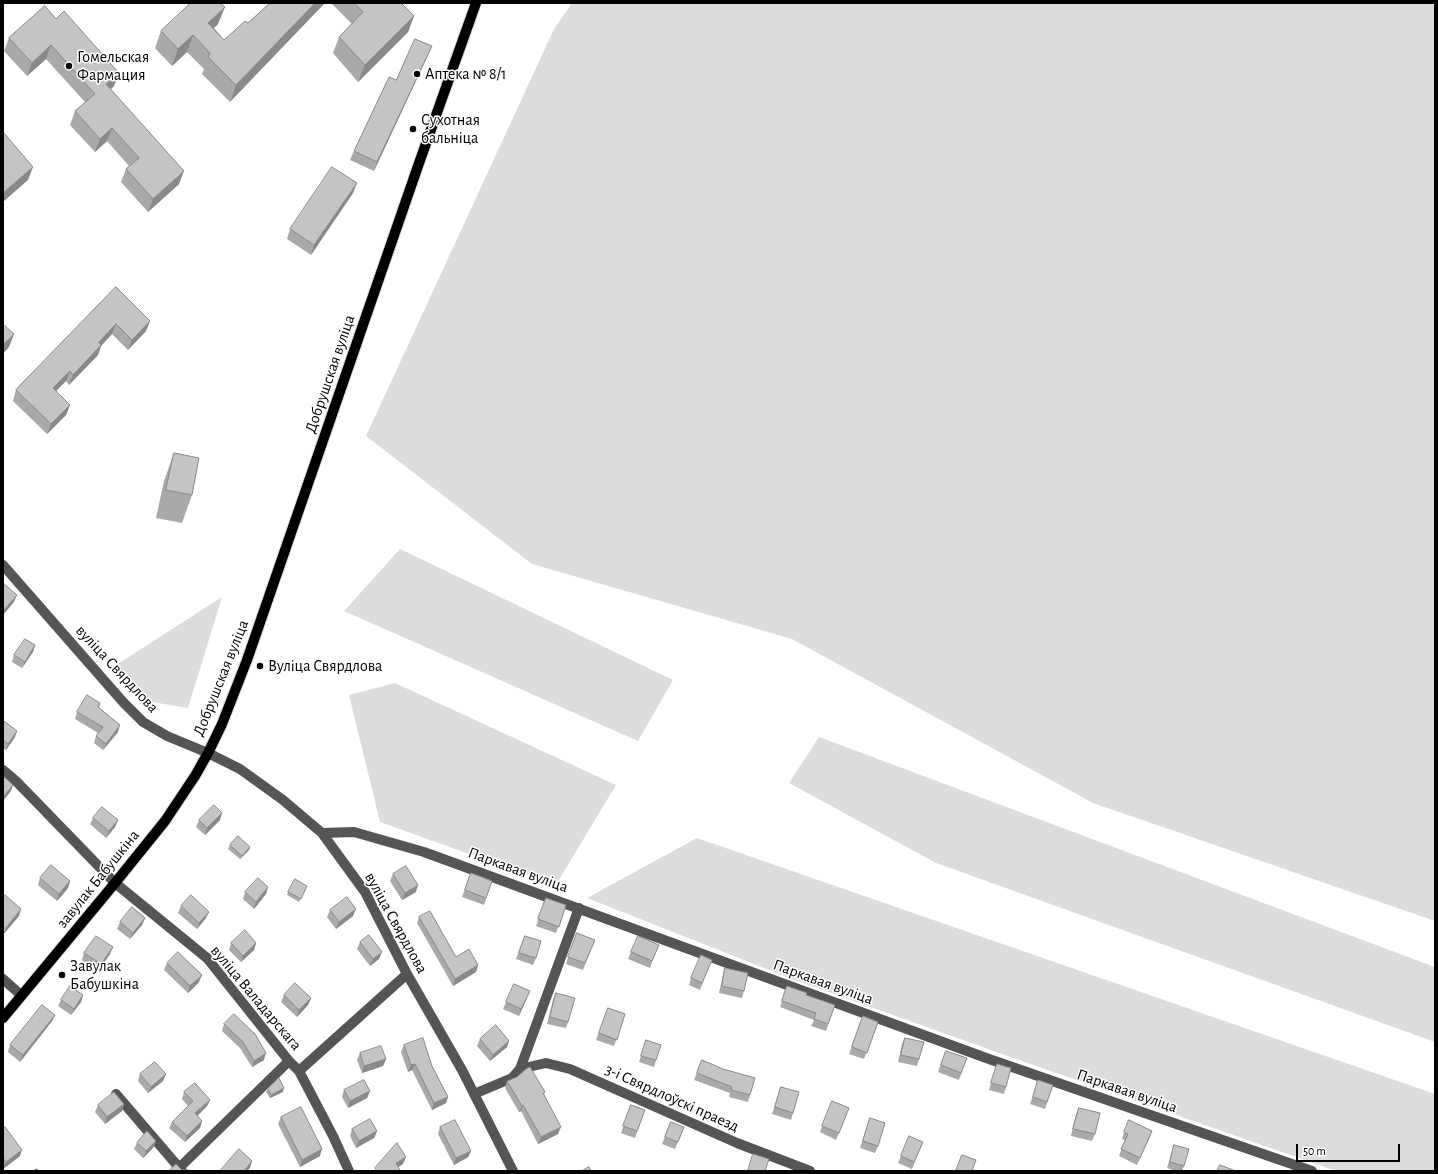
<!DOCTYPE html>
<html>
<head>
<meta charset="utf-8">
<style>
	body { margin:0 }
	#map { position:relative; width:1438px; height:1174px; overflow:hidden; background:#fff; font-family:"Alegreya Sans",sans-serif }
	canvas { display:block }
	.frame { position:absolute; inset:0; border:4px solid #000; pointer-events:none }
	.scale { position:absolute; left:1296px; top:1144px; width:104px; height:18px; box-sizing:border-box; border:2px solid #000; border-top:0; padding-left:5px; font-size:12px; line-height:14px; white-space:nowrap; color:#000; -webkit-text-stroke:3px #fff; paint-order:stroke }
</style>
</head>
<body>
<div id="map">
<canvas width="1438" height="1174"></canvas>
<div class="frame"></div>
<div class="scale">50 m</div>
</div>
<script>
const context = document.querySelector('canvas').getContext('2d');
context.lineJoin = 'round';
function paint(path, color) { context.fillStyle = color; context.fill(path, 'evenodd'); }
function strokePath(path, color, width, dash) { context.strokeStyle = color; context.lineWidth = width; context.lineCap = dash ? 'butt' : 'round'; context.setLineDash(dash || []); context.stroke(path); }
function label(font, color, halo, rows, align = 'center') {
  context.font = font + ' "Alegreya Sans",sans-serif'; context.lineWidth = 3; context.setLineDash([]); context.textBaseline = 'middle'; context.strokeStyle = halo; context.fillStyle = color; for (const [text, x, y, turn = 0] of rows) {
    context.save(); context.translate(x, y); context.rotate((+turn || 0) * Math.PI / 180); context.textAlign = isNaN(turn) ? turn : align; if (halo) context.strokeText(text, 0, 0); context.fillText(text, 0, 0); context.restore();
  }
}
const green = new Path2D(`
	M572 3H1435V921L1093 803 792 639 532 564 366 436 554 29Z
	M400 549 673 680 638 741 344 611Z
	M222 597 188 708 140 700 113 667Z
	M395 683 616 785 556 885 380 822 349 695Z
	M819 737 1435 967V1042L936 863 789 783Z
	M697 838 1435 1094V1171H1336L1002 1054 787 977 587 898Z`);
const minor = new Path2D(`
	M3 565 123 702 143 722 167 736 208 753 240 769 283 800 322 833 365 892 407 974 462 1070 513 1171
	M3 770 16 781 115 883 207 958 289 1061 299 1071 333 1136 349 1171
	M322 833 354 832 424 852 989 1059 1312 1171
	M3 979 21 995
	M520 1069 546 1063 570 1069 737 1143 810 1171
	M299 1071 407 974
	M116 1094 182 1171
	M474 1094 512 1078 520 1069 579 908
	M179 1168 289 1061`);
const major = new Path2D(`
	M3 1018 115 883 165 821 195 776 208 753 222 724 247 660 418 166 476 3`);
const wall = new Path2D(`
	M270 3 230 102 202 74 204 69 187 52 172 66 155 48 161 31 218 24 214 28 224 40 248 23Z
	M331 3H401L414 16 408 32 358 82 333 53 339 37 352 24Z
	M45 6 114 86 111 89 179 184 148 212 121 182 126 169 129 166 107 141 95 152 70 125 75 111 85 102 46 59 27 76 4 51 9 38Z
	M428 55 374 171 350 160 354 151 396 80Z
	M353 193 311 255 287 239 290 229Z
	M116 287 146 331 128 350 112 334 101 346 98 355 69 385 66 381 56 391 70 405 66 415 47 434 13 401 16 390Z
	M174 453 192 495 182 523 156 518 164 481Z
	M35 645 33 652 22 668 12 662 14 655Z
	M100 703 99 707 118 732 103 750 94 743 96 736 98 733 75 719 77 712Z
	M3 721 15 737 6 750 3 748Z
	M93 818 118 820 115 827 106 838 90 824Z
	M199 820H220L205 835 196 827Z
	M230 845 250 847 249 850 240 859 228 849Z
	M471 873 492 881 484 905 462 897Z
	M393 874 416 892 402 900 390 881Z
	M40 878 70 881 68 888 57 901 38 885Z
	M307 886 299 902 287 895 288 892Z
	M268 887 266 894 254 909 243 899 245 892Z
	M546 898 566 905 556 933 536 926Z
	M181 906 206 918 197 929 178 913Z
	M330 910 353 916 336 929 327 917Z
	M419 917 456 957 478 965 476 972 453 986 417 923Z
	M145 918 142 925 130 939 117 929 120 922Z
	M525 936 536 958 533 965 516 959Z
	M595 940 583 970 566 964 568 957Z
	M360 942 379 959 370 966 357 949Z
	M231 943H256L254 950 241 962 229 950Z
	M656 951 650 968 628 959 631 952Z
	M84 953 110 954 98 971 82 960Z
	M167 963 199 982 188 993 164 970Z
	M709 967 700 990 689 985 691 978Z
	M725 968 744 991 742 998 719 993 723 975Z
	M787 986 806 995 835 1005 826 1031 811 1026 814 1020 780 1007Z
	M556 993 568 1022 566 1028 547 1024 553 1000Z
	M83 995 81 1002 71 1015 58 1006 61 1000Z
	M284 995 311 998 308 1005 297 1017 281 1002Z
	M527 998 519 1016 503 1009 506 1002Z
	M608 1008 625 1014 614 1046 596 1040Z
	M55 1015 52 1021 20 1062 8 1052 10 1045Z
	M863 1016 878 1022 864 1059 849 1054Z
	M224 1024 264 1060 252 1067 240 1048 222 1031Z
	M905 1038 919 1059 917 1066 898 1062 902 1044Z
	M480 1039 509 1041 507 1047 490 1061 477 1046Z
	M646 1040 656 1060 654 1067 639 1062Z
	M404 1045 432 1066 448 1097 446 1103 432 1110 412 1070 408 1072 401 1052Z
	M946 1051 967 1058 959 1080 938 1072Z
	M360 1053 386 1059 383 1066 362 1073 357 1060Z
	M702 1060 750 1095 748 1102 729 1097 730 1093 694 1080Z
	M997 1064 1006 1087 1004 1094 989 1090Z
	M140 1074 163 1081 148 1093 138 1081Z
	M507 1081 545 1092 544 1094 558 1134 538 1144 521 1111 519 1112 505 1088Z
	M1053 1085 1045 1109 1030 1104 1036 1087Z
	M781 1087 793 1113 791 1120 772 1114Z
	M268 1089 283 1092 270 1098 266 1092Z
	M344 1090 370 1091 367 1098 348 1108 342 1097Z
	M184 1092 210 1100 207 1106 197 1116 202 1121 200 1128 185 1142 169 1128 172 1122 188 1106 182 1099Z
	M124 1104 122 1111 105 1124 95 1112 98 1105Z
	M631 1105 645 1110 635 1138 621 1133Z
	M849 1108 836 1140 820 1132 822 1126Z
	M1079 1108 1095 1134 1092 1141 1071 1136 1076 1114Z
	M281 1117 320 1156 300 1167 278 1124Z
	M870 1118 878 1146 875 1153 860 1148Z
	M671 1122 684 1127 675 1149 662 1144Z
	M440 1127 471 1151 468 1157 454 1165 438 1134Z
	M3 1129 20 1156 3 1169Z
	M352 1129 377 1131 374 1138 356 1148 350 1136Z
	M1152 1131 1137 1165 1119 1156 1125 1140 1122 1139 1124 1132Z
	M156 1141 153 1148 143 1158 134 1149 137 1143Z
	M923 1142 912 1169 898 1163 901 1156Z
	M1174 1145 1184 1166 1182 1171H1176L1167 1168Z`);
const shadedWall = new Path2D(`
	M315 3H325L230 102 236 85Z
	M225 7 218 24 202 39 208 23Z
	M414 16 408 32 358 82 365 65Z
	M193 35 187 52 172 66 178 49Z
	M51 45 46 59 27 76 32 63Z
	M432 46 428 55 374 171 377 162Z
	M119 73 114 86 101 98 106 84Z
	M112 128 107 141 95 152 100 139Z
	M33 167 28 180 3 202V193Z
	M184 171 179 184 148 212 153 199Z
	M357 183 353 193 311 255 314 245Z
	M150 321 146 331 128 350 132 340Z
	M116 324 112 334 101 346 98 355 69 385 73 375 99 342Z
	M14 334 9 347 3 354V345Z
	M70 371 66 381 49 398 53 388Z
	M70 405 66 415 47 434 51 424Z
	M17 595 14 602 3 615V611Z
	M35 645 33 652 22 668 25 662Z
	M120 725 118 732 103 750 106 744Z
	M17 731 15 737 6 750 8 744Z
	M13 785 11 791 3 801V797Z
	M222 813 220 820 205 835 207 828Z
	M118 820 115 827 106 838 109 831Z
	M250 847 249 850 240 859 242 856Z
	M70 881 68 888 57 901 59 894Z
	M418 885 416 892 402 900 405 893Z
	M268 887 266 894 254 909 256 902Z
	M21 909 19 916 3 935 5 929Z
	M356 909 353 916 336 929 339 922Z
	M209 912 206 918 197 929 199 923Z
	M145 918 142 925 130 939 133 933Z
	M256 943 254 950 241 962 243 956Z
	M113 947 110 954 98 971 101 964Z
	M382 952 379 959 370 966 373 959Z
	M478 965 476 972 453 986 455 979Z
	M202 975 199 982 188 993 190 986Z
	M530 991 527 998 519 1016 521 1009Z
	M83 995 81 1002 71 1015 74 1009Z
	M311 998 308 1005 297 1017 299 1010Z
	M55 1015 52 1021 20 1062 23 1055Z
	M509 1041 507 1047 490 1061 493 1055Z
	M266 1053 264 1060 252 1067 254 1061Z
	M386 1059 383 1066 362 1073 364 1066Z
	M415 1064 412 1070 408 1072 411 1065Z
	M166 1074 163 1081 148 1093 151 1087Z
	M284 1088 283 1092 270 1098 271 1095Z
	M370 1091 367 1098 348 1108 350 1101Z
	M448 1097 446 1103 432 1110 434 1103Z
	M210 1100 207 1106 193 1120 195 1113Z
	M124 1104 122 1111 105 1124 107 1117Z
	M523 1105 521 1111 519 1112 522 1106Z
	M202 1121 200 1128 185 1142 187 1136Z
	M561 1127 558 1134 538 1144 541 1137Z
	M377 1131 374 1138 356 1148 359 1141Z
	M1152 1131 1150 1137 1137 1165 1140 1158Z
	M156 1141 153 1148 143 1158 146 1151Z
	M322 1149 320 1156 300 1167 302 1160Z
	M22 1150 20 1156 3 1169 6 1162Z
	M471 1151 468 1157 454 1165 456 1158Z
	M406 1157 403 1164 394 1170 396 1163Z
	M252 1161 250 1168 247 1171H244Z`);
const building = new Path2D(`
	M191 3H220L225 7 208 23 224 40 245 21 248 23 270 3H315L236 85 208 57 210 53 193 35 178 49 161 31Z
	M354 3H401L414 16 365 65 339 37 363 12Z
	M45 6 56 19 64 11 119 73 106 84 184 171 153 199 126 169 139 158 112 128 100 139 75 111 95 94 51 45 32 63 9 38Z
	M415 39 432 46 377 162 354 151 389 77 396 80Z
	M3 132 33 167 3 193Z
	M332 167 357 183 314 245 290 229Z
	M116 287 150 321 132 340 116 324 99 342 101 345 73 375 70 371 53 388 70 405 51 424 16 390Z
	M3 324 14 334 3 345Z
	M174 453 199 458 192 495 166 490Z
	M3 583 17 595 3 611Z
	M25 639 35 645 25 662 14 655Z
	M87 695 100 703 98 707 120 725 106 744 96 736 103 727 77 712Z
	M3 721H4L17 731 8 744 3 740Z
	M3 776 13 785 3 797Z
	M214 805 222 813 207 828 199 820Z
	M102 807 118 820 109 831 93 818Z
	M238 836 250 847 242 856 230 845Z
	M51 865 70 881 59 894 40 878Z
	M406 866 418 885 405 893 393 874Z
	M471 873 492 881 486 898 465 890Z
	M258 878 268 887 256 902 245 892Z
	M295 879 307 886 301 899 288 892Z
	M5 895 21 909 5 929 3 928V897Z
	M191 895 209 912 199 923 181 906Z
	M347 897 356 909 339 922 330 910Z
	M546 898 566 905 559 927 538 919Z
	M132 907 145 918 133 933 120 922Z
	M430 911 456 957 469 949 478 965 455 979 419 917Z
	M245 930 256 943 243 956 231 943Z
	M577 933 595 940 585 963 568 957Z
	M369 935 382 952 373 959 360 942Z
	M96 936 113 947 101 964 84 953Z
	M525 936 541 941 536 958 519 953Z
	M638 936 659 945 652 961 631 952Z
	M178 952 202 975 190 986 167 963Z
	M701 955 712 960 702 983 691 978Z
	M725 968 748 973 744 991 722 986Z
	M295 983 311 998 299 1010 284 995Z
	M514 984 530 991 521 1009 506 1002Z
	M70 986 83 995 74 1009 61 1000Z
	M787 986 807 993 806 995 835 1005 828 1024 814 1019 816 1013 782 1001Z
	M556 993 575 998 568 1022 550 1017Z
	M42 1005 55 1015 23 1055 10 1045Z
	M608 1008 625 1014 617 1040 599 1033Z
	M234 1014 255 1034 266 1053 254 1061 243 1042 224 1024Z
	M863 1016 878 1022 867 1053 852 1047Z
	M496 1025 509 1041 493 1055 480 1039Z
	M423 1038 432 1066 448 1097 434 1103 415 1064 411 1065 404 1045Z
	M905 1038 924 1042 919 1059 901 1055Z
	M646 1040 661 1045 656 1060 641 1056Z
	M381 1046 386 1059 364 1066 360 1053Z
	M946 1051 967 1058 961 1073 941 1065Z
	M702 1060 723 1069 755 1078 750 1095 731 1090 732 1087 697 1073Z
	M155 1062 166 1074 151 1087 140 1074Z
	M997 1064 1011 1068 1006 1087 991 1083Z
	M530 1067 545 1092 543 1093 561 1127 541 1137 523 1105 522 1106 507 1081 517 1077 526 1069Z
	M279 1078 284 1088 271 1095 268 1089Z
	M364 1080 370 1091 350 1101 344 1090Z
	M1038 1080 1053 1085 1047 1102 1033 1097Z
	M195 1083 210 1100 195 1113 202 1121 187 1136 172 1122 193 1101 184 1092Z
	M781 1087 799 1092 793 1113 775 1107Z
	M114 1092 124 1104 107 1117 98 1105Z
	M832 1101 849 1108 839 1133 822 1126Z
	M631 1105 645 1110 637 1131 623 1126Z
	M301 1107 322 1149 302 1160 281 1117Z
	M1079 1108 1100 1113 1095 1134 1073 1129Z
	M870 1118 885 1123 878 1146 863 1141Z
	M370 1119 377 1131 359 1141 352 1129Z
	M455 1120 471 1151 456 1158 440 1127Z
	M1129 1120 1152 1131 1140 1158 1121 1149 1128 1134 1124 1132Z
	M671 1122 684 1127 678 1142 665 1137Z
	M5 1127 22 1150 6 1162 3 1158V1129Z
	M147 1131 156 1141 146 1151 137 1143Z
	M909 1136 923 1142 914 1162 901 1156Z
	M397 1143 406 1157 396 1163 400 1170 399 1171H377L375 1168Z
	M1174 1145 1189 1149 1184 1166 1170 1162Z
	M239 1149 252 1161 244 1171H220Z
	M753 1154 769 1159 765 1171H748Z
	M962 1155 976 1160 972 1171H956Z
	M176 1164 182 1170H188L187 1171H169Z
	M1220 1165 1236 1171H1217Z
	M589 1167 591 1171H582Z
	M37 1169 38 1171H33Z`);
const markers = [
	[69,66,4,"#000"],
	[417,74,4,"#000"],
	[413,129,4,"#000"],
	[260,666,4,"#000"],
	[62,975,4,"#000"]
];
const poiNames = [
	["Гомельская",77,57],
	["Фармация",77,75],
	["Аптека № 8/1",425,74],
	["Сухотная",421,120],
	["бальніца",421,138],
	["Вуліца Свярдлова",268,666],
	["Завулак",70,966],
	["Бабушкіна",70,984]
];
const streetNames = [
	["Добрушская вуліца",330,374,-71],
	["вуліца Свярдлова",117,669,47],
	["Добрушская вуліца",221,678,-68],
	["Паркавая вуліца",518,870,20],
	["завулак Бабушкіна",98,879,-51],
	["вуліца Свярдлова",396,923,61],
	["Паркавая вуліца",823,982,20],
	["вуліца Валадарскага",256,998,50],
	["Паркавая вуліца",1127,1091,19],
	["3-і Свярдлоўскі праезд",672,1098,24]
];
paint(green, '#dcdcdc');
strokePath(major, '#dbdbdb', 12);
strokePath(minor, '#555', 10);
strokePath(major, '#000', 10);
paint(wall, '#a9a9a9');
paint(shadedWall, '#898989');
paint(building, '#c4c4c4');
strokePath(building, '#898989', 1);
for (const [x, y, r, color] of markers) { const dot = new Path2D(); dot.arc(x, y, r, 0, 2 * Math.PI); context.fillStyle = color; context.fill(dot); strokePath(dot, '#fff', 1.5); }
label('16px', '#000', '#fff', poiNames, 'left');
label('16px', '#000', '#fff', streetNames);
</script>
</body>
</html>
